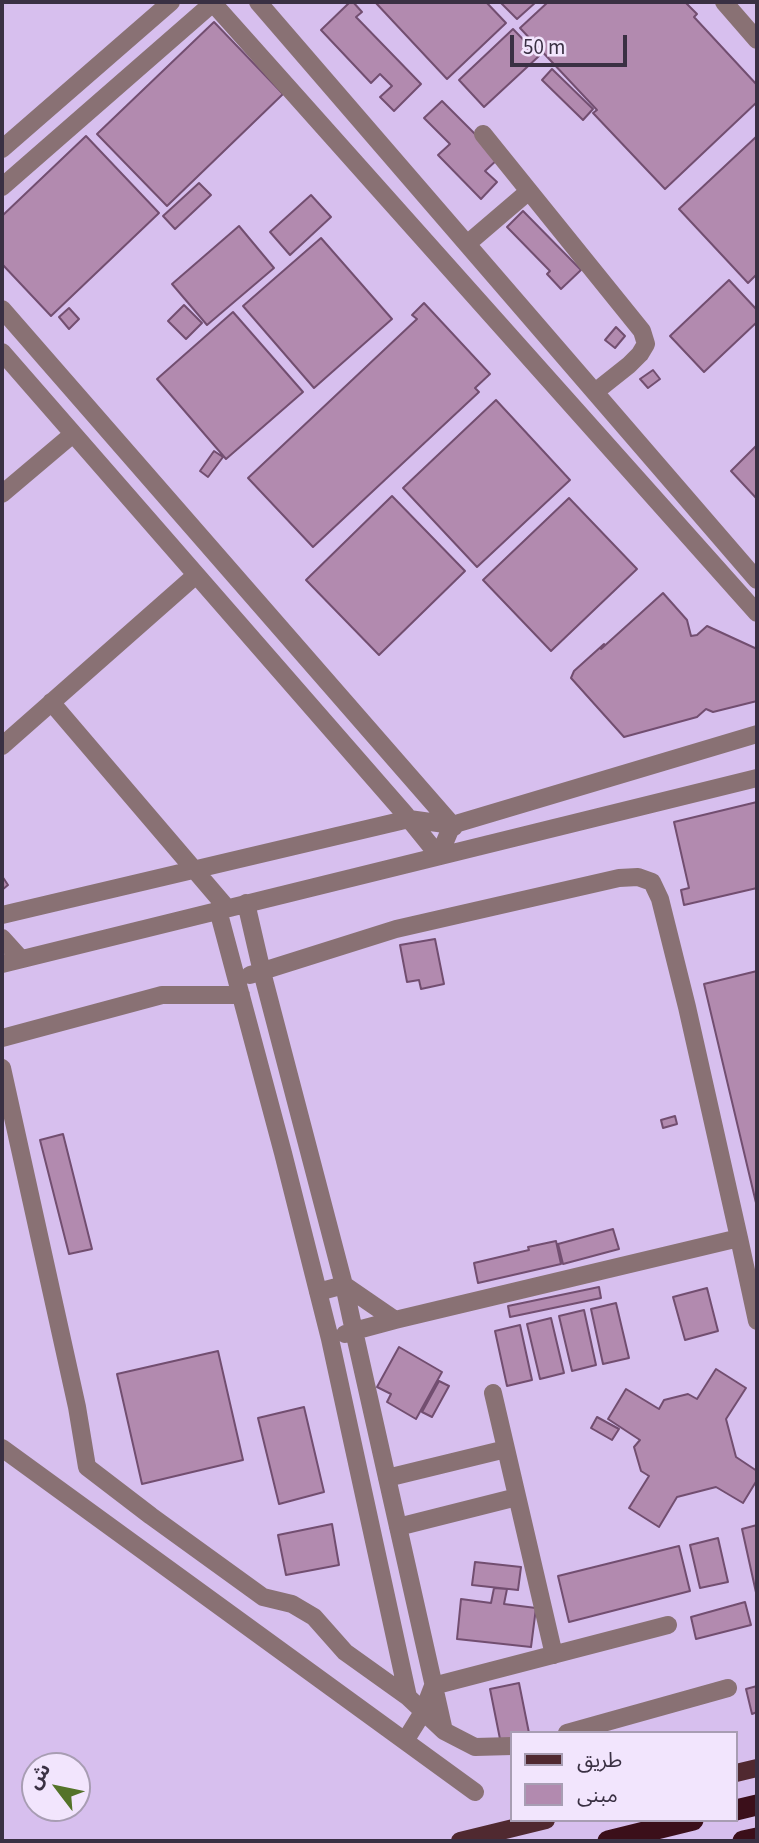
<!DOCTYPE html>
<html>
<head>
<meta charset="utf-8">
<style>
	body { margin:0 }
	#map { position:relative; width:759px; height:1843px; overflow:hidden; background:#d7bfee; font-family:"Source Sans 3","Noto Sans Arabic",sans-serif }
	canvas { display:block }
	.frame { position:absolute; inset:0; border:4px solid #3a3043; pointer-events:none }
	.legend { position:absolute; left:510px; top:1731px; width:228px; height:91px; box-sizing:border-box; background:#f2e5fd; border:2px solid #a89db3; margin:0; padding:9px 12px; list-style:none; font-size:21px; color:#3a3043 }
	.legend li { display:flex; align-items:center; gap:14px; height:35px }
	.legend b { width:35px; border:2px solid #a89db3 }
	.north { position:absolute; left:21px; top:1752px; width:70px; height:70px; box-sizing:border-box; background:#f2e5fd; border:2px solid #a89db3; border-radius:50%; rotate:302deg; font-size:19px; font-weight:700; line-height:28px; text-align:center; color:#3a3043 }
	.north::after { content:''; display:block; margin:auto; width:24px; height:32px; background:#547329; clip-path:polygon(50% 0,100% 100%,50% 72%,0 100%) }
	.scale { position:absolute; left:510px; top:35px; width:117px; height:32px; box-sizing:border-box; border:4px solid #3a3043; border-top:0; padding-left:9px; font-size:21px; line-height:24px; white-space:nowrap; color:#3a3043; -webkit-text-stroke:5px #f2e5fd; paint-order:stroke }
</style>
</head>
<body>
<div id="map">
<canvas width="759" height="1843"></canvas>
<div class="frame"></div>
<ul class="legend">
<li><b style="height:9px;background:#502930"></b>طريق</li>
<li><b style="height:19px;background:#b28aaf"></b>مبنى</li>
</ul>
<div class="north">ش</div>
<div class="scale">50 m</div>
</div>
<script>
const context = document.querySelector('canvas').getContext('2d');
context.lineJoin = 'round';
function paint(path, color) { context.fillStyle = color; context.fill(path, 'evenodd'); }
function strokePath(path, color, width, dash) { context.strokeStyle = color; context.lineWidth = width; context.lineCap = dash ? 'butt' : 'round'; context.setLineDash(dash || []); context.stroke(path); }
const building = new Path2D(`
	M350 2H353L362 12 356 17 421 84 394 111 380 97 392 86 380 74 371 83 321 30Z
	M375 2H486L506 23 447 79Z
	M500 2H536L517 19Z
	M548 2H685L697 14 694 17 757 85V102L665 189 593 113 597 110 520 28Z
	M214 22 283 94 167 206 97 134Z
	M513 29 539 56 484 107 459 80Z
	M552 69 593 109 583 120 542 80Z
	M442 101 499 158 485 171 497 182 481 199 438 155 450 144 424 118Z
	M86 136 159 213 51 316 2 264V216Z
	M757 136V274L748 283 679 209Z
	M199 183 211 195 175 229 163 216Z
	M311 195 331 217 290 255 270 232Z
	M523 211 581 270 561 289 547 274 550 271 507 227Z
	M239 226 274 268 207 325 172 284Z
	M321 238 392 319 314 388 243 306Z
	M729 280 757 310V322L704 372 670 336Z
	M424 303 490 374 475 388 479 392 313 547 248 478 417 319 412 315Z
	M184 305 202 323 186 339 168 321Z
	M69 308 79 319 69 329 59 317Z
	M233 312 303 392 226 459 157 379Z
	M616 327 625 336 615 348 605 340Z
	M653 370 660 379 648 388 640 379Z
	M496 400 570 480 477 567 403 488Z
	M757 445V499L731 471Z
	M214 451 223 457 208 477 200 471Z
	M392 496 465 571 379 655 306 580Z
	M569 498 637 569 551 651 483 580Z
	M663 593 687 620 691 636 697 635 707 626 757 649V701L713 712 706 709 697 717 624 737 571 678 574 671 604 644 601 649Z
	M757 802V888L684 905 681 890 689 888 674 822Z
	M2 876 8 885 2 890Z
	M435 939 444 984 421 989 419 980 407 982 400 945Z
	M757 971V1207L704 984Z
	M675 1116 677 1124 663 1128 661 1120Z
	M63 1134 92 1249 69 1254 40 1140Z
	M613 1229 619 1249 563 1264 558 1244Z
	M556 1241 561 1264 478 1283 474 1263 529 1250 528 1247Z
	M599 1287 601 1298 510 1317 508 1306Z
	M707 1288 718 1331 685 1340 673 1297Z
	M616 1303 629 1358 603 1364 591 1309Z
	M584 1310 596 1365 572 1371 559 1316Z
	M551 1318 564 1373 540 1379 527 1324Z
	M520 1325 532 1380 507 1386 495 1331Z
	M399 1347 442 1372 416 1419 387 1402 391 1394 377 1387Z
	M218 1351 243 1460 142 1484 117 1374Z
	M716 1369 746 1388 726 1419 736 1457 757 1471V1480L743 1503 716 1487 677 1497 659 1527 629 1508 649 1476 641 1471 634 1447 640 1440 608 1419 626 1389 659 1409 664 1400 688 1394 697 1399Z
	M439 1381 449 1386 432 1417 422 1412Z
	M304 1407 324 1492 279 1504 258 1418Z
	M597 1417 619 1429 612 1440 591 1428Z
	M332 1524 339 1565 286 1575 278 1535Z
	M757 1525V1597L742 1529Z
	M718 1538 728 1582 700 1588 690 1545Z
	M679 1546 690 1591 569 1622 558 1576Z
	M475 1562 521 1567 518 1590 472 1585Z
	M494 1588 507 1589 504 1604 536 1608 531 1647 457 1639 461 1599 491 1603Z
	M745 1602 751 1625 696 1639 691 1617Z
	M519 1683 529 1733H512V1742L501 1744 490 1689Z
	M757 1686V1712L752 1714 746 1689Z`);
const minor = new Path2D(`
	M212 2 757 613
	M258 2 757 580
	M724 2 757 40
	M483 134 642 331 646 344 640 354 629 365 595 392
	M2 149 171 2
	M2 187 214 2
	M467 244 529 191
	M2 309 454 827
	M2 352 405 814 439 856 452 825
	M2 494 73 434
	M51 702 227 908
	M2 746 196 575
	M246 903 262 972 344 1285 395 1320 739 1238 757 1321
	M218 910 283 1153 330 1339 408 1697 444 1731 475 1747 512 1746
	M2 915 409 819 452 825 757 734
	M2 938 21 959
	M2 964 757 778
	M250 975 396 929 619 878 638 877 652 882 660 899 687 1007 739 1238
	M2 1038 162 995H241
	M2 1068 77 1407 87 1467 151 1516 263 1597 292 1604 314 1617 345 1652 408 1697
	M318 1292 344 1285 354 1331 345 1334
	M395 1320 354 1331 444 1731
	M493 1393 554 1655
	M2 1448 475 1792
	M387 1478 506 1449
	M398 1527 517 1497
	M567 1733 728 1688
	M405 1741 423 1712 433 1686 668 1625`);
const major = new Path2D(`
	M736 1773 757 1768
	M460 1841 546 1820`);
const highway = new Path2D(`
	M736 1810 757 1805
	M608 1841 693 1820
	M743 1841 757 1838`);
paint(building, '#b28aaf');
strokePath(building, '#724e70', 2);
strokePath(minor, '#897174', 18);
strokePath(major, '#502930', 18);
strokePath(highway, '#3b0f1a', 21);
</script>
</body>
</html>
